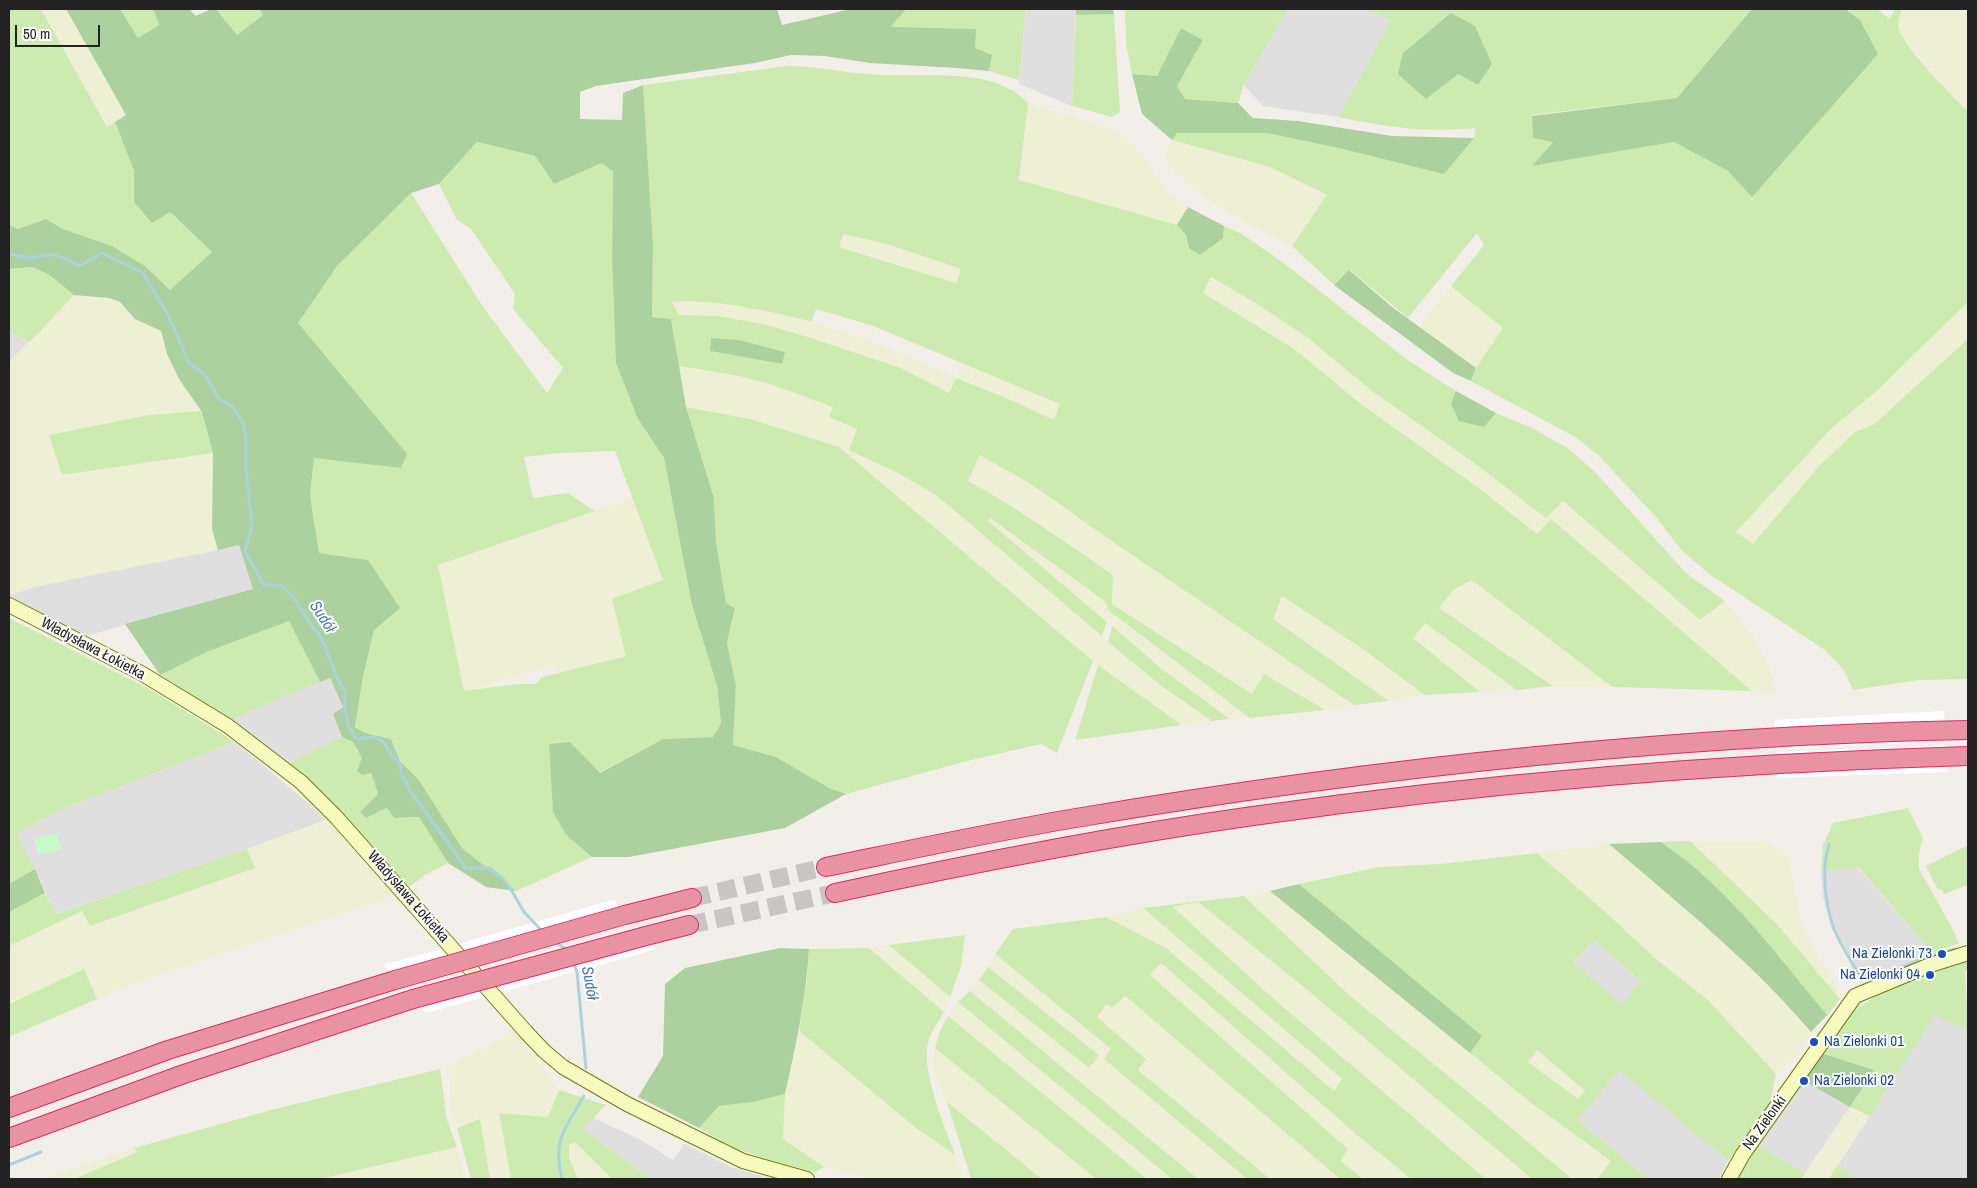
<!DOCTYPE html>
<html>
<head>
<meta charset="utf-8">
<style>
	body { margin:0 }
	#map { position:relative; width:1977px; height:1188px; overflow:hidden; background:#f2efe9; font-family:"Archivo Narrow",sans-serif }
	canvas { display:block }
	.frame { position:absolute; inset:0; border:10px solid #222; pointer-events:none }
	.scale { position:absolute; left:15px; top:25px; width:85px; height:22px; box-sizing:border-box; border:2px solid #222; border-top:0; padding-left:6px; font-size:15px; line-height:18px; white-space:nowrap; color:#222; -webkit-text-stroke:4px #fff; paint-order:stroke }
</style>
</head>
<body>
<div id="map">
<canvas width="1977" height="1188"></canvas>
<div class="frame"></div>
<div class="scale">50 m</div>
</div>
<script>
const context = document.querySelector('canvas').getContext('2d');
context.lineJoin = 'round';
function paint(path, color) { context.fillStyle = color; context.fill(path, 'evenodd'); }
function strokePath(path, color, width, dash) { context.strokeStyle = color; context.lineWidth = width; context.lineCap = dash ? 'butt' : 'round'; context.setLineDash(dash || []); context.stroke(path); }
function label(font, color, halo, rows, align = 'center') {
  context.font = font + ' "Archivo Narrow",sans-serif'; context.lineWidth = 4; context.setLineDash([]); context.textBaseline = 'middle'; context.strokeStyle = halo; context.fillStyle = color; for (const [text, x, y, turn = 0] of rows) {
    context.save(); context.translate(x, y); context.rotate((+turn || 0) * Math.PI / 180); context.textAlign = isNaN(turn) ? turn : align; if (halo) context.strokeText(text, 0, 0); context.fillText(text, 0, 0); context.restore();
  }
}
const residential = new Path2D(`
	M1026 9H1076L1072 106 1019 84Z
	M1288 9H1366L1391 21 1338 117 1263 106 1244 85Z
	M9 332 30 342 9 362Z
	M239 545 253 589 86 636 9 598V595L34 587Z
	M330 677 343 707 333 714 342 737 289 763 232 720 264 705Z
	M235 742 312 806 326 820 247 849 55 914 35 869 15 834 60 810Z
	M1857 867 1933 953 1875 978 1857 975 1831 927 1823 897 1821 872Z
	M1594 940 1642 982 1622 1006 1573 962Z
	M1935 1014 1968 1030V1179H1859L1837 1166Z
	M1619 1069 1728 1161 1719 1179H1649L1577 1120Z
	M1804 1081 1850 1107 1805 1173 1755 1143Z
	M593 1118 641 1140 673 1160 685 1144 731 1167 771 1179H650L583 1129Z`);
const farmland = new Path2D(`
	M41 9H66L126 115 107 127Z
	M1902 9H1968V111L1948 92 1906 41 1899 29 1898 21Z
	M1028 103 1105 127 1121 134 1138 149 1169 194 1188 207 1177 225 1019 180Z
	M1172 140 1270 167 1327 196 1292 246 1246 223 1199 195 1176 173 1164 156Z
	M843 234 887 244 961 269 956 284 883 259 839 247Z
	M1211 277 1254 302 1308 338 1373 391 1470 460 1545 517 1562 501 1699 620 1725 601 1755 639 1770 670 1777 692 1752 691 1551 520 1537 535 1476 486 1361 404 1293 348 1203 293Z
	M1451 286 1504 328 1476 368 1420 327Z
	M74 295 109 298 120 302 135 319 161 331 167 354 179 379 202 411 147 415 49 435 62 475 213 453 212 529 218 550 34 587 9 595V362Z
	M689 301 718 302 761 309 812 322 867 339 956 377 963 363 1060 403 1054 420 1004 397 956 378 949 393 901 368 808 337 763 324 718 316 679 315 672 302Z
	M1968 302V339L1873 425 1855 432 1819 466 1753 545 1736 532 1832 428 1879 389Z
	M679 366 739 376 770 384 834 407 829 418 858 429 898 473 936 495 1159 684 1212 721 1182 725 1098 665 839 447 750 419 686 407Z
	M980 455 1034 486 1354 705 1325 710 1264 675 1253 694 1112 604 1113 575 1049 530 1005 502 968 481Z
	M633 498 663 580 626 655 556 673 553 665 464 692 438 564Z
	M989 518 1107 602 1108 610 1250 718 1230 719 1163 670 988 521Z
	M1472 580 1533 626 1612 687 1553 686 1439 608 1453 590Z
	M1282 596 1357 645 1425 695 1389 701 1273 619Z
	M1425 623 1517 690 1480 692 1412 637Z
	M326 820 366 862 394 897 132 984 97 999 84 969 9 1004V946L82 911 90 926 254 868 247 849Z
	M1690 841H1764L1787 853 1801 920 1816 954 1835 981 1840 999 1776 923Z
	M1609 844 1728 946 1785 1001 1811 1032 1796 1056 1776 1074 1708 1000 1656 959 1600 907 1537 853Z
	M1270 891 1530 1102 1611 1161 1597 1179H1572L1489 1109 1349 995 1244 896Z
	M1198 902 1300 984 1532 1179H1486L1463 1161 1276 1001 1173 907Z
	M1143 908 1343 1079 1334 1092 1166 948 1106 917Z
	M889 945 950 997 944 1012 869 948Z
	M995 954 1112 1050 1104 1060 1247 1179H1198L970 991 979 980 1089 1068 1099 1055 988 967Z
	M1161 963 1357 1135 1411 1179H1363L1341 1161 1348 1149 1150 975Z
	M1124 996 1237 1091 1340 1179H1270L1138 1070 1145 1058 1096 1017 1107 1004Z
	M958 1002 1172 1179H1147L948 1016Z
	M512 1030 523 1041 559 1090 548 1117 499 1114 511 1179H490L480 1120 457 1128 450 1107 449 1065 488 1047Z
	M799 1031 916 1128 955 1155 964 1179H871L824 1167 783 1139 785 1094Z
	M935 1048 1096 1179H1042L947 1102 937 1079 932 1062Z
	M1536 1050 1586 1091 1578 1100 1528 1062Z
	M1850 1107 1870 1116 1829 1179H1801Z
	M576 1142 612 1179H578L569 1158V1145Z
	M457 1147 465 1179H320Z
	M134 1148 137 1151 74 1179H40Z`);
const grass = new Path2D(`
	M9 9H41L107 127 115 122 134 171V202L170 212 212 252 170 290 145 266 112 246 63 229 46 219 18 229 9 225Z
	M120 9H153L159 25 138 38Z
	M216 9H259L263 15 237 35Z
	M906 9H1026L1019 80 989 71 992 55 891 27Z
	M1125 9H1288L1244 85 1238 103 1185 99 1177 86 1203 40 1181 28 1157 76 1132 74 1126 44Z
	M1366 9H1752L1677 98 1532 115 1553 142 1533 166 1674 142 1728 171 1752 196 1860 21 1845 9H1877L1890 19 1895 9H1902C1900 15 1897 21 1899 28 1903 47 1952 96 1968 111V302L1879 389 1832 428 1736 532 1753 544 1819 466 1855 432 1873 425 1968 339V679L1919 680 1853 690 1843 669 1825 650 1712 576 1682 551 1656 517 1598 455 1575 437 1471 381 1476 368 1503 328 1451 286 1484 245 1477 233 1408 318 1350 270 1334 285 1292 246 1327 195 1270 167 1172 140 1177 133H1267L1343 149 1474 138 1475 128C1425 133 1386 127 1338 117L1391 21ZM1492 64 1478 85 1458 74Z
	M1114 14 1120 112 1112 117 1072 106 1076 15Z
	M787 66C815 66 840 72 867 74 915 79 992 64 1028 103L1019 180 1177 225 1186 235 1189 248 1223 238 1224 226 1242 234 1285 264 1409 361 1456 391 1451 404 1484 427 1496 413 1532 428 1569 449 1596 473 1686 573 1725 601 1700 620 1563 501 1546 518 1470 460 1372 391 1308 338 1254 302 1211 277 1203 293 1293 348 1361 404 1476 486 1537 534 1551 519 1752 691 1612 687 1472 580 1453 590 1439 608 1553 686 1517 690 1425 623 1413 638 1480 692 1425 695 1357 645 1282 596 1273 619 1389 701 1354 705 1116 544 1034 486 980 455 968 481C1019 509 1066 542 1113 575L1112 604 1252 694 1264 674 1325 710 1250 718 1108 610 1106 602 990 518 988 521 1107 622 1102 636 936 495 898 473 849 450 857 429 829 417 833 407 770 384 739 376 679 366 671 319 652 317 653 244 643 85ZM843 234 887 244 961 269 956 283 839 247ZM689 301C731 303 771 311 812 322L816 309 873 326 1060 404 1054 420 1004 397 956 378 949 393 901 368 808 337 763 324 718 316 679 315 672 302ZM711 339 739 340 785 353 781 364 711 351Z
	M477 142 535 156 554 184 602 163 613 172 612 256 638 419 664 458 692 605 717 686 721 723 713 737 663 739 599 773 570 742 566 835 592 857 516 891 462 848 419 780 400 761 391 739 365 733 355 727 363 677 374 630 368 560 319 553 310 495 314 457 401 468 297 323 337 266 411 193 483 307 547 393 563 368 513 309 515 294 471 229 457 220 439 184ZM615 451 663 580 612 599 626 656 542 677 535 684H518L464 691 438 565 595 511 568 493 533 498 524 457 561 453Z
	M32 267 48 274 74 295 30 342 9 332V269Z
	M686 407 750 419 839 447 1093 661 1057 753 1041 744 967 761 846 794 829 788 776 757 733 745 736 685 727 643 735 608 726 603 716 541 714 498Z
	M202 411 213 453 62 475 49 435 148 415Z
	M9 618 148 688 235 742 60 810 16 834 35 869 9 884Z
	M289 621 320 682 264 705 232 720 160 675 209 651Z
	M1112 626 1163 670 1230 719 1212 721 1159 684 1108 642Z
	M1098 665 1182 725 1075 740Z
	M342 737 353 742 371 773 378 794 360 812 366 818 388 808 394 818 419 817 448 863 425 875 409 887 325 797 289 763Z
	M1908 808 1923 838 1919 853V869L1950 924 1959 943 1933 953 1858 867 1821 872 1823 845 1833 823Z
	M1690 841 1776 923 1840 999 1827 1016C1776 954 1728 887 1661 842Z
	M1968 845V885L1944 894 1941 889 1938 890 1926 866Z
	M247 849 255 868 90 926 82 911 9 946V912L45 893 56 914Z
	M1537 853 1600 907 1656 959 1708 1000 1776 1074 1770 1102 1728 1161 1619 1070 1577 1120 1649 1179H1597L1611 1161 1530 1102 1470 1053 1481 1036 1299 884 1379 867 1441 864ZM1594 940 1641 981 1622 1005 1573 962ZM1537 1050 1585 1091 1578 1099 1528 1062Z
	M1244 896 1349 995 1489 1109 1572 1179H1532L1300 984 1198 902 1173 907 1276 1001 1486 1179H1411L1357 1135 1161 963 1150 975 1348 1149 1341 1161 1363 1179H1340L1125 996 1112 1008 1107 1004 1097 1017 1146 1059 1138 1070 1270 1179H1247L1104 1059 1111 1049 995 954 1013 929 1106 917 1166 948 1334 1091 1342 1079 1143 908Z
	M965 935 961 966 950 997 889 945Z
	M869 948 944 1012C939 1021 932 1030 929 1039 919 1068 945 1126 955 1155L916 1128 799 1031 807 980 809 949Z
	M1968 961V970L1965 971 1968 1030 1935 1015 1870 1116 1850 1107 1874 1070 1821 1053 1850 1014 1885 989Z
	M988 967 1099 1055 1089 1068 979 980Z
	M84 969 97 999 9 1037V1004Z
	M970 991 1198 1179H1172L958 1002Z
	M948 1016 1147 1179H1096L935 1048 940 1031Z
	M440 1069 447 1120 457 1147 320 1179H74L137 1152 134 1148 271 1110Z
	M559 1090 606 1105 583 1129 650 1179H612L575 1142 569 1145V1158L578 1179H511L499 1113 548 1117Z
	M785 1094 783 1139 824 1167 815 1172 760 1157 733 1148 699 1128 719 1106 753 1102Z
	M947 1102 1042 1179H971Z
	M480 1119 490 1179H471L457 1128Z
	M1755 1143 1805 1173 1801 1179H1736Z
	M1837 1166 1859 1179H1829Z`);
const forest = new Path2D(`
	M66 9H120L138 38 159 25 153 9H189L196 16 211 9H216L237 35 263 15 259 9H777L782 25 851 9H906L891 27 976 29 975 48 992 55 989 71 957 68 870 63 825 56 791 55 755 63 596 86 580 92V119L622 120 623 93 643 85 653 244 652 317 671 319 686 407 714 498 716 541 726 603 735 608 727 643 736 685 733 745 776 757 829 788 846 794 785 828 629 857H592L566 835 553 812 549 744 570 742 600 773 663 739 713 737 721 723 717 686 692 605 664 458 638 419 616 363 612 256 613 172 602 163 554 184 535 156 477 142 439 184 411 193 337 266 298 323 407 454 401 468 314 458 310 495 319 553 368 560 400 608 374 630 363 677 355 727 365 733 391 739 400 761 419 780 462 848 516 891 486 887 448 863 419 817 394 818 387 808 366 818 360 812 378 794 371 773 362 775 357 771 362 758 353 742 342 737 333 714 343 707 330 678 320 682 289 621 209 651 160 675 125 624 253 589 239 545 218 550 212 529 213 453 202 412 179 379 167 354 161 331 135 319 120 302 109 298 74 295 48 274 32 267 9 269V225L18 229 46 219 63 229 112 246 145 266 170 290 212 252 170 212 152 223 134 202V171L115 122 126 115Z
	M1076 9H1113L1114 14 1076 15Z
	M1752 9H1845L1860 20 1878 54 1752 197 1728 171 1674 142 1532 166 1553 142 1533 138 1532 116 1677 98Z
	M1451 13 1475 26 1492 64 1478 85 1458 74 1426 99 1398 74 1403 53Z
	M1181 28 1203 40 1177 86 1185 99 1238 103 1253 118 1298 121 1392 136 1474 138 1444 174 1343 149 1267 133H1177L1172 140 1142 114 1132 74 1157 76Z
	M1188 207 1224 226 1223 238 1200 255 1189 248 1186 235 1177 225Z
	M1349 270 1392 307 1476 368 1471 381 1453 373 1334 285Z
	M711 338 739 340 785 352 782 364 710 351Z
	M1456 391 1496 413 1484 427 1459 421 1451 404Z
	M1661 842C1728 887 1776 954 1827 1015L1811 1032C1751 961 1679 904 1609 844Z
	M35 869 45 893 9 912V884Z
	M1299 884 1482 1036 1470 1053 1270 891Z
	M780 948 809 949C806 998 796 1046 785 1094L753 1102 719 1106 699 1128 638 1097 663 1056 665 984 685 968Z
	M1821 1053 1874 1070 1850 1107 1804 1081Z`);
const park = new Path2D(`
	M56 833 61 849 39 855 34 840Z`);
const pier = new Path2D(`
	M1944 711 1945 741 1776 750 1774 720Z
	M1946 746 1947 772 1778 778 1777 752Z
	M613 900 634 924 402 987 384 965Z
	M637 927 657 949 426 1013 405 990Z`);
const stream = new Path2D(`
	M9 254 29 258 54 254 80 266 102 253 143 273 168 315 189 363 205 375 219 399 232 406 243 423 246 438V470L252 526 245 551 264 585 282 586 294 598 307 619 322 639 338 680 345 691V710L349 728 357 739 375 737 384 742 391 755 399 762 402 775 411 792 466 868H490L504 880 513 893 524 912 543 932
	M1829 844C1821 871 1825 903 1834 929 1840 944 1850 959 1858 973L1876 977 1928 957 1955 949
	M556 942 567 950
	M573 962 577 972 586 1068
	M9 1165 41 1152
	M562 1179C552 1140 565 1129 584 1096`);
const highwayTunnel = new Path2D(`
	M692 898 826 867
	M689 925 835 893`);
const secondary = new Path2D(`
	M9 605 141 673 228 726 301 782 337 818 526 1032 544 1051 563 1067 627 1104 743 1161 807 1179
	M1729 1179 1743 1154 1855 996 1930 965 1968 953`);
const highway = new Path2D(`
	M826 867C909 850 992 832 1076 818 1371 768 1669 736 1968 730
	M835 893C973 863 1112 836 1253 816 1490 782 1729 763 1968 756
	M625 915 692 898
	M646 936 689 925
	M9 1108 168 1050 395 980
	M9 1138 184 1074 413 999`);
const highwayBridge = new Path2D(`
	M395 980 625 915
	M413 999 646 936`);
const markers = [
	[1942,954,5,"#1a4fb4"],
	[1930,975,5,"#1a4fb4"],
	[1814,1042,5,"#1a4fb4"],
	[1804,1081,5,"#1a4fb4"]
];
const streetNames = [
	["Władysława Łokietka",93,649,28],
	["Władysława Łokietka",408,897,49],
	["Na Zielonki",1765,1123,-54]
];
const transitNames = [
	["Na Zielonki 73",1932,954],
	["Na Zielonki 04",1920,975],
	["Na Zielonki 01",1824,1042,"left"],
	["Na Zielonki 02",1814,1081,"left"]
];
const waterNames = [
	["Sudół",322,617,57],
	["Sudół",589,983,80]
];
paint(residential, '#e0dfdf');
paint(farmland, '#eef0d5');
paint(grass, '#cdebb0');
paint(forest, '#add19e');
paint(park, '#c8facc');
paint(pier, '#fff');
strokePath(stream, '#aad3df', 3);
strokePath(highwayTunnel, '#c8c6c1', 18, [18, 9]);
strokePath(secondary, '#707d05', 16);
strokePath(highway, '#dc2a67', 20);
strokePath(secondary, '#f7fabf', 14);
strokePath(highway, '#e892a2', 18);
strokePath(highwayBridge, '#dc2a67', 20, []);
strokePath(highwayBridge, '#e892a2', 18);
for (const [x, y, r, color] of markers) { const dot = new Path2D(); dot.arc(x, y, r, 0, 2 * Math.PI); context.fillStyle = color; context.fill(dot); strokePath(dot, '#fff', 2); }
label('15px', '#222', '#fff', streetNames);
label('15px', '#164399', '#fff', transitNames, 'right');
label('italic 16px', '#4a7aab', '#fff', waterNames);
</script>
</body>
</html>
